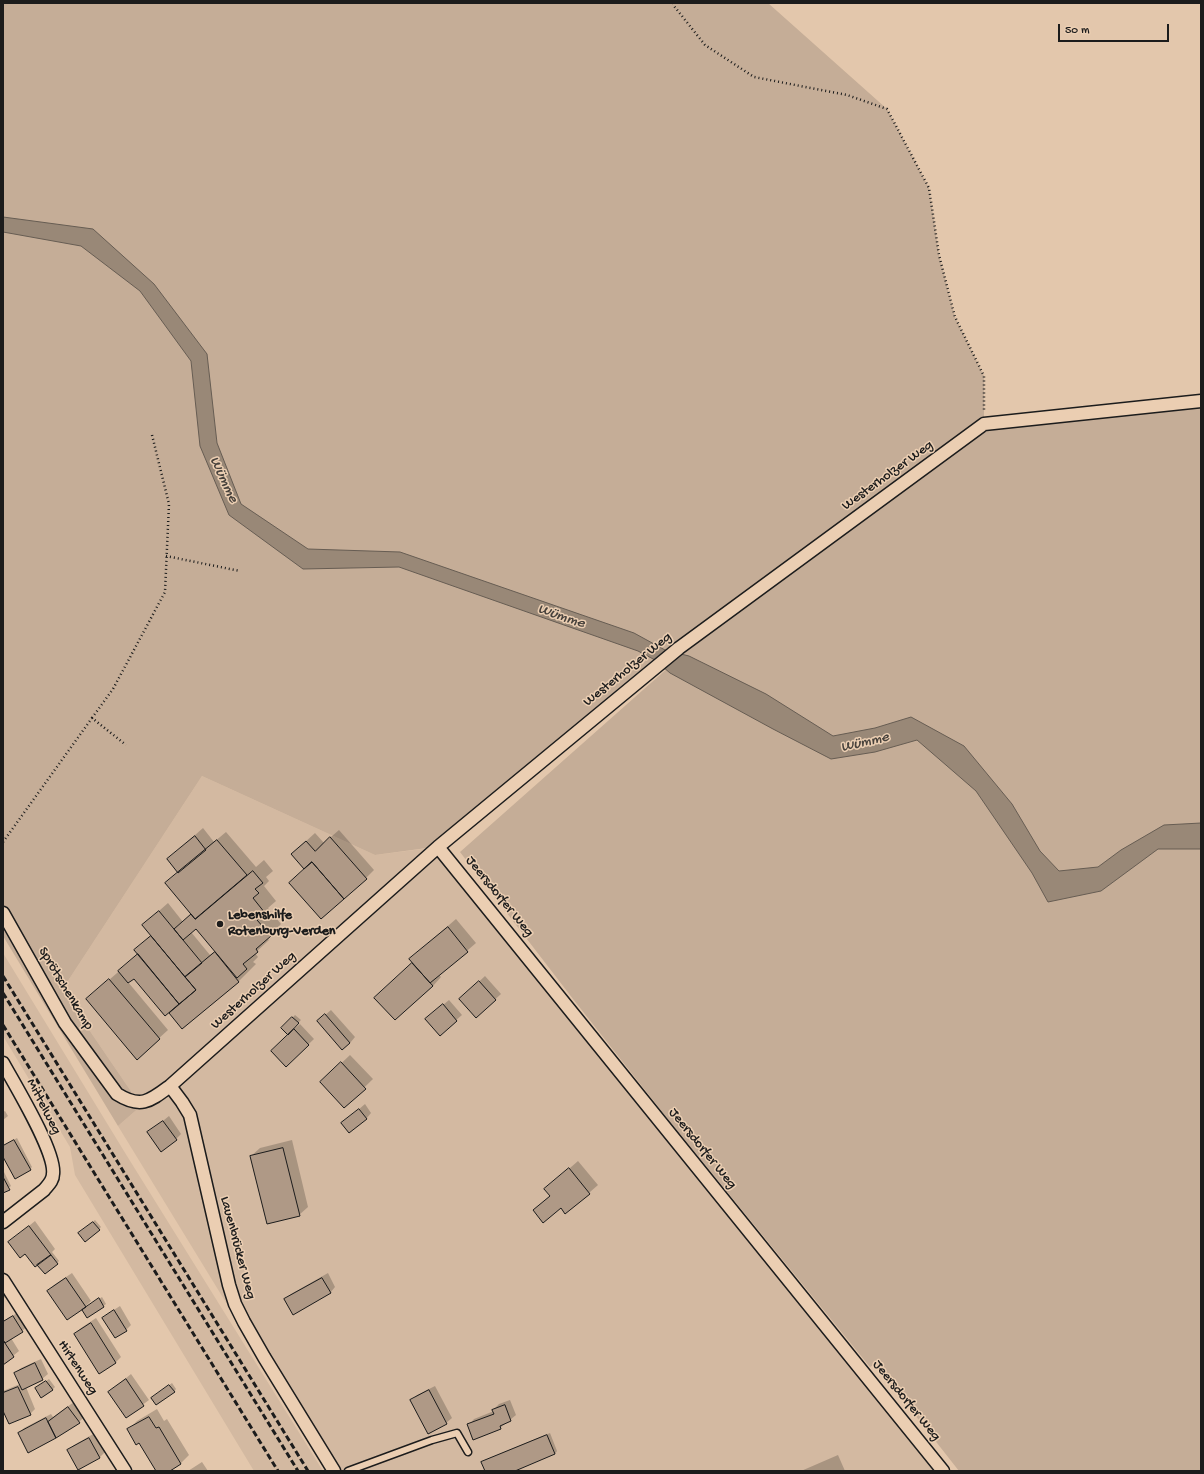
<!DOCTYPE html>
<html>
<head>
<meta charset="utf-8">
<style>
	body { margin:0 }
	#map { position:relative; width:1204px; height:1474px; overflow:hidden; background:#e3c7ac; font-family:"Gochi Hand",sans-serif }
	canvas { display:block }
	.frame { position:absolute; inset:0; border:4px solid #1c1c1c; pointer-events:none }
	.scale { position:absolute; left:1058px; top:24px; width:111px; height:18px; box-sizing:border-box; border:2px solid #1c1c1c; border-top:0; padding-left:5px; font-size:12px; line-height:14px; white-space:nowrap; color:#1c1c1c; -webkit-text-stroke:3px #ebceb2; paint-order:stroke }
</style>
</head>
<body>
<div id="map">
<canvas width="1204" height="1474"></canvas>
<div class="frame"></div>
<div class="scale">50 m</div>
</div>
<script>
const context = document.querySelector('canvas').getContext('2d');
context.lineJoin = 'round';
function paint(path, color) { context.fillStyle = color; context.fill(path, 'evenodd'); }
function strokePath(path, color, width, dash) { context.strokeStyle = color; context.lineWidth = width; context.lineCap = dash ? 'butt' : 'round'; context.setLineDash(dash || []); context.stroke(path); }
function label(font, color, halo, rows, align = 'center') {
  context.font = font + ' "Gochi Hand",sans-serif'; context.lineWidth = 3; context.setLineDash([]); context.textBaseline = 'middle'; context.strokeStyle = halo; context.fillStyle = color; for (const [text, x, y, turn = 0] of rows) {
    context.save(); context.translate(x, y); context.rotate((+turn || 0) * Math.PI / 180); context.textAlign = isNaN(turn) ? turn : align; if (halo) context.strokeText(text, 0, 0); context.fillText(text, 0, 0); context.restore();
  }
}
const built = new Path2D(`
	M202 776 375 855 438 847 940 1471H329L118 1126 141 1106 62 990Z
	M3 953 127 1156 323 1471H254L75 1175 70 1147 3 1036Z`);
const green = new Path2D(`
	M3 3H768L887 109 929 188 939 255 955 317 984 376V417L981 419V423L665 650 662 648 650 658 655 660 427 848 375 855 202 776 62 990 141 1106 118 1126 3 936Z
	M1201 408V1471H959L875 1364 870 1367 671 1123 573 999 460 852 687 651 985 427Z`);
const water = new Path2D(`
	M3 217 93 229 154 284 207 354 217 443 241 504 308 549 400 552 634 633 665 650 689 656 766 694 833 736 875 728 911 717 964 746 1012 804 1040 851 1059 871 1098 867 1121 850 1164 825 1201 823V849H1158L1101 891 1048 902 1032 873 976 791 917 740 875 752 831 759 773 729 670 673 655 660 638 651 399 567 303 569 229 515 200 446 191 361 140 291 81 246 3 232Z`);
const shadow = new Path2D(`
	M203 828 214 842 226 832 256 867 264 860 273 871 266 877 269 881 264 886 276 901 268 908 281 924 267 938 269 940 255 953 258 957 253 962 256 964 239 981 183 1028 174 1008 134 977 128 982 168 1030 137 1058 87 999 139 954 136 950 151 935 143 925 168 903 183 922 192 913 178 872 168 859ZM196 928 215 951 210 955 191 932Z
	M339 830 374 870 366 878 290 883 305 869 292 854 315 833 324 843Z
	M456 919 476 943 439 975 441 977 433 986 384 989 413 963 419 951Z
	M485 976 501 994 476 1017 466 994Z
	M449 1000 462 1015 440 1034 432 1014Z
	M331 1010 355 1037 350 1043 324 1016Z
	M295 1015 301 1020 291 1030 292 1031 300 1024 314 1039 286 1066 289 1034 283 1028Z
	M350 1055 373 1079 344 1107 330 1074Z
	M365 1104 371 1113 366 1119 343 1123Z
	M5 1111 8 1116 3 1120V1112Z
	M169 1116 181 1134 176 1139 148 1133Z
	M17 1138 32 1167 30 1169 3 1155V1146Z
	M292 1140 308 1207 299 1215 251 1156 260 1148Z
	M578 1161 598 1185 566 1213 561 1207 534 1210 551 1195 546 1189Z
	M3 1170 11 1186 3 1192Z
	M95 1220 101 1227 99 1229 82 1231Z
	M35 1221 55 1249 52 1252 59 1261 57 1263 25 1253 9 1242Z
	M72 1273 91 1301 85 1307 48 1291 54 1285Z
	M328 1273 335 1287 330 1293 285 1299 291 1294Z
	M3 1286 8 1294 3 1299Z
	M102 1297 106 1304 88 1317 86 1308Z
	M120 1306 131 1325 126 1330 103 1318 109 1313Z
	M19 1312 28 1326 22 1331 11 1338 19 1351 3 1364V1321Z
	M96 1318 121 1357 116 1362 100 1372 75 1334 81 1328Z
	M41 1359 48 1374 42 1379 26 1387 35 1409 30 1414 3 1408V1391L20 1384 15 1373 21 1368Z
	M131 1374 149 1400 126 1417 109 1392Z
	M49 1379 55 1387 52 1390 39 1386Z
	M172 1383 176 1389 174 1392 152 1398Z
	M435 1386 452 1418 446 1423 412 1401 417 1395Z
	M510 1400 516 1415 500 1428 469 1425 474 1419 494 1411 493 1410 499 1404Z
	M74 1402 85 1416 79 1422 56 1437 19 1433 24 1428 51 1414 53 1417Z
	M157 1409 164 1421 167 1419 189 1455 180 1464 168 1471H157L139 1441 128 1430 137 1421Z
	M95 1433 105 1452 100 1457 79 1469 68 1450 74 1445Z
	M550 1433 557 1451 555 1454 512 1471H486L482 1462 485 1460Z
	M838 1455 845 1471H801Z
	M202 1462 208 1471H188Z`);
const building = new Path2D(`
	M195 836 206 850 178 873 167 859Z
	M330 837 367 879 344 899 312 862 304 869 291 854 306 841 315 851Z
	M217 840 247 875 195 919 165 883Z
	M312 862 344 899 321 919 289 883Z
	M253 871 263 883 255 889 259 893 253 898 265 913 257 920 271 936 256 949 258 952 243 964 247 969 237 978 196 929 183 940 174 929 191 914 195 919Z
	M159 911 202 963 185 977 142 925Z
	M448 927 468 952 430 983 409 959Z
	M151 936 196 990 179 1004 134 950Z
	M215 952 239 982 182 1029 169 1013 196 990 185 977Z
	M138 954 179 1004 165 1016 134 979 128 983 118 971Z
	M412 963 433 986 395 1020 374 998Z
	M109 979 160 1039 137 1060 86 999Z
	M479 981 496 1000 476 1018 459 999Z
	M443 1004 457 1021 440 1036 425 1019Z
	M325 1014 350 1043 342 1050 317 1021Z
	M292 1017 299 1023 288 1035 281 1028Z
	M294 1029 309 1045 286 1067 271 1051Z
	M341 1062 366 1089 344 1108 320 1082Z
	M359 1109 367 1119 349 1133 341 1123Z
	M163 1121 177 1140 161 1152 147 1132Z
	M14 1140 31 1170 15 1179 3 1157V1146Z
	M283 1148 300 1216 267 1224 250 1156Z
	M569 1168 590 1194 565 1214 561 1208 543 1223 533 1210 550 1196 544 1189Z
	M3 1177 10 1190 3 1193Z
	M93 1222 100 1230 85 1242 78 1233Z
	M29 1226 51 1255 35 1267 25 1254 20 1258 8 1242Z
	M51 1255 58 1264 45 1274 37 1265Z
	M66 1278 86 1307 67 1320 47 1291Z
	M322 1278 331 1293 293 1315 284 1299Z
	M99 1298 104 1307 87 1318 82 1310Z
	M114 1310 127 1331 115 1338 102 1318Z
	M13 1316 23 1332 5 1343 3 1340V1322Z
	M91 1323 116 1363 99 1374 74 1334Z
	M3 1340 14 1357 3 1365Z
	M35 1363 43 1380 22 1390 14 1373Z
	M126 1379 144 1406 126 1418 108 1392Z
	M46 1381 53 1390 41 1398 35 1388Z
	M169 1385 175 1392 156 1405 151 1398Z
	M18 1387 31 1415 9 1424 3 1411V1393Z
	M429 1390 447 1424 428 1434 410 1400Z
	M505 1405 511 1421 500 1426 501 1429 473 1440 467 1424 494 1414 492 1410Z
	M68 1407 80 1423 56 1438 48 1422Z
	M149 1417 156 1428 159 1427 181 1464 170 1471H156L139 1443 136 1445 127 1429Z
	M46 1418 56 1438 28 1453 18 1433Z
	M547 1435 555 1454 515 1471H485L481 1462Z
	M89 1438 100 1458 78 1470 67 1450Z`);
const path = new Path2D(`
	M673 3 674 6 705 45 754 77 847 95 887 109 929 188 939 255 955 317 984 376V412
	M166 556 240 571
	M92 718 113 689 165 592 169 504 152 435
	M3 842 92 718 126 745`);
const lane = new Path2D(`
	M348 1471 432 1440 457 1433 468 1452`);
const street = new Path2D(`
	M438 847 943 1471
	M3 913 65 1023 117 1094C141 1109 150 1101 170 1086L438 847 679 648 984 424 1201 401
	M3 1063C15 1085 56 1152 53 1174 53 1181 48 1185 44 1190L3 1222
	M170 1086 182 1102 190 1115 229 1285 235 1304 244 1322 264 1357 334 1471
	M3 1280 125 1471`);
const rail = new Path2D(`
	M3 976 308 1471
	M3 993 298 1471
	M3 1025 278 1471`);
const markers = [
	[220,924,4,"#1c1c1c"]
];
const streetNames = [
	["Westerholzer Weg",888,476,-36],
	["Westerholzer Weg",628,670,-39],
	["Jeersdorfer Weg",499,897,51],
	["Sprötschenkamp",65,989,59],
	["Westerholzer Weg",254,991,-42],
	["Mittelweg",43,1107,63],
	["Jeersdorfer Weg",702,1149,51],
	["Lauenbrücker Weg",237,1248,75],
	["Hirtenweg",77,1368,57],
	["Jeersdorfer Weg",906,1401,51]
];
const poiNames = [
	["Lebenshilfe",228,916],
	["Rotenburg-Verden",228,932]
];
const waterNames = [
	["Wümme",223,480,65],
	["Wümme",561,617,19],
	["Wümme",865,743,-13]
];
paint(built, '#d3b9a1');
paint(green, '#c5ad97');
paint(water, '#987');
strokePath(water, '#675d53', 1);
paint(shadow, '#0003');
paint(building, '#af9986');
strokePath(building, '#1c1c1c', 1);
strokePath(lane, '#1c1c1c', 9);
strokePath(street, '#1c1c1c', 15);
strokePath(path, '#1c1c1c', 2.5, [1, 3]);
strokePath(lane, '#ebceb2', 6);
strokePath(street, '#ebceb2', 12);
strokePath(rail, '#1c1c1c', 3, [6, 3]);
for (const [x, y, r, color] of markers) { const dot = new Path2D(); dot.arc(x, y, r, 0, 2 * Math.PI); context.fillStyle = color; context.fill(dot); strokePath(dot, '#ebceb2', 1.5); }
label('14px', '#1c1c1c', '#ebceb2', streetNames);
label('bold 14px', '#1c1c1c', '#ebceb2', poiNames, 'left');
label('italic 15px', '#48423c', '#ebceb2', waterNames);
</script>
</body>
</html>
